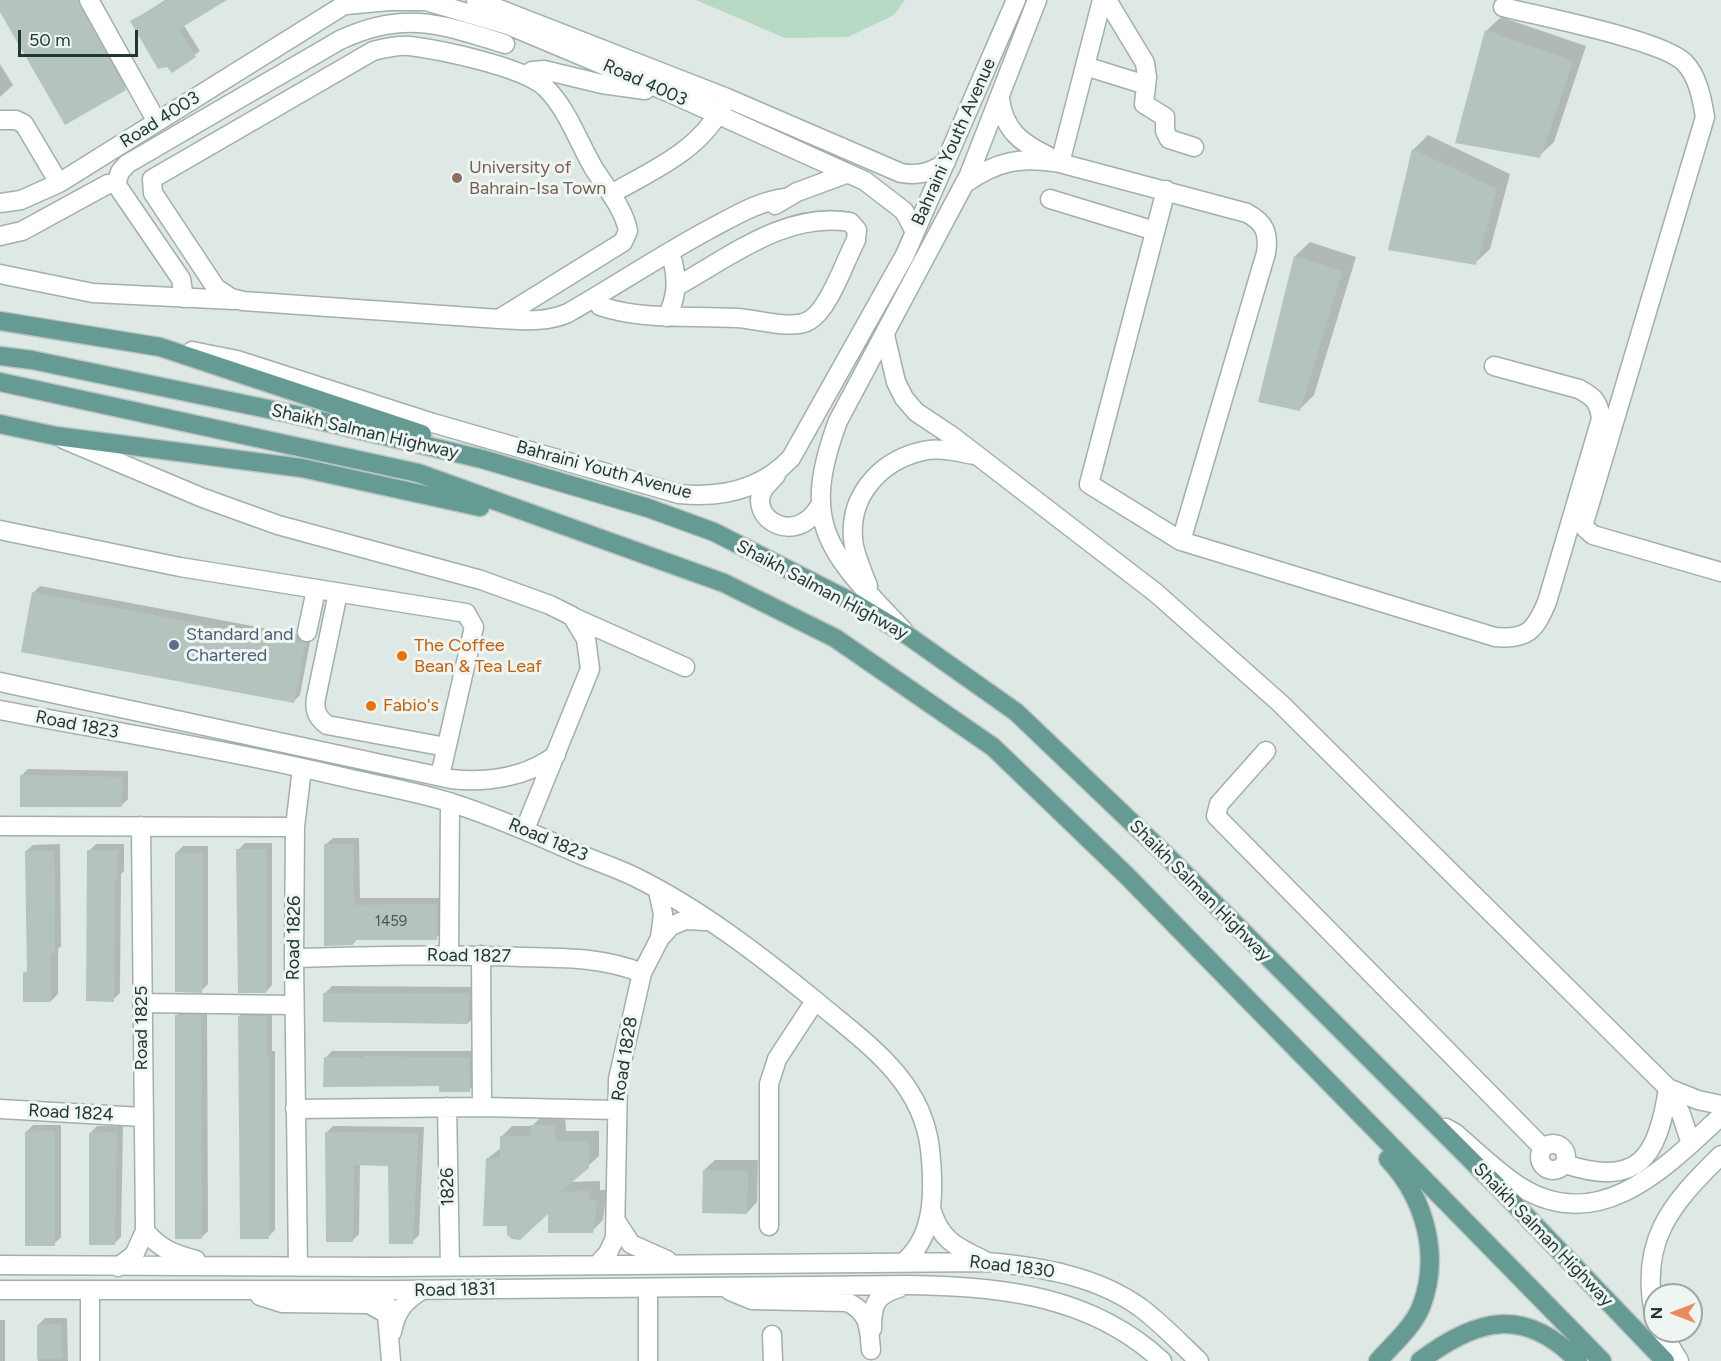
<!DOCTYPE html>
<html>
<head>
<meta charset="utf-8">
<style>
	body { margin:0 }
	#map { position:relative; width:1721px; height:1361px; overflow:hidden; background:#dee8e5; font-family:Figtree,sans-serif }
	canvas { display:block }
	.north { position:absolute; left:1643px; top:1283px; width:60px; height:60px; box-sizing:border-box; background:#eef5f2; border:2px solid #9ca9a6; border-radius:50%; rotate:270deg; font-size:16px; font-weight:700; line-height:24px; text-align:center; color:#213733 }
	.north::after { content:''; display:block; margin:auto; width:21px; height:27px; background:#e88c5d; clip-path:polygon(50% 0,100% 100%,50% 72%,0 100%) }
	.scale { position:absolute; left:18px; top:30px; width:120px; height:27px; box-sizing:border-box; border:3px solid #213733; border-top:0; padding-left:8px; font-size:18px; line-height:21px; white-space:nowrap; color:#213733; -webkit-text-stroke:4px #eef5f2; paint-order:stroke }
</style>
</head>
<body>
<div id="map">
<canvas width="1721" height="1361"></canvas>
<div class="north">N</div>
<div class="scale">50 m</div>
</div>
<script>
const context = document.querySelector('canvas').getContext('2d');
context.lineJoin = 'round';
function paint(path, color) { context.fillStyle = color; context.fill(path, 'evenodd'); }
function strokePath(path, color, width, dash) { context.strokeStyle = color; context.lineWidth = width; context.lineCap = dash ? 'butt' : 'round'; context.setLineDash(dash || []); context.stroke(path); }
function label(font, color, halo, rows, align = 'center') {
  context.font = font + ' Figtree,sans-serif'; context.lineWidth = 6; context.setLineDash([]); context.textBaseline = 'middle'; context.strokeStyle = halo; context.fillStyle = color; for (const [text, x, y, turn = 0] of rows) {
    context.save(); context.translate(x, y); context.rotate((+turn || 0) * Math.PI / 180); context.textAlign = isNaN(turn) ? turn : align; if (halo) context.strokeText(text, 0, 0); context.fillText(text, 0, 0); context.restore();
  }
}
const green = new Path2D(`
	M696 0H905L894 15 848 37 785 38Z`);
const shadow = new Path2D(`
	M0 0H85L130 84 125 88 0 11Z
	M165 0H224L183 24 200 51 172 71 132 21Z
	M1501 17 1586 46 1554 142 1539 156 1486 31Z
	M0 64 13 85 0 97Z
	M1428 135 1510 174 1490 249 1475 263 1413 150Z
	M1310 242 1356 257 1314 395 1300 409 1260 401 1295 256Z
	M40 586 311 637 300 695 293 702 33 593Z
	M28 769 128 771V799L121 806 21 776Z
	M333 838H359L360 898H444L443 931 436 938H358L353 944 326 844Z
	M245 843H272V985L266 992 238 850Z
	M60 844 61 946 58 949V994L51 1001 25 973 28 970 26 851 33 845Z
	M96 844H124V871L121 874 120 993 113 1000 89 851Z
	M183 846H208V984L201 991 176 853Z
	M332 986 475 987V1016L468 1023 325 993Z
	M184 1008 207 1009 208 1231 201 1238 177 1015Z
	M246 1009 272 1010V1051H275V1230L268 1237 239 1016Z
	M332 1051H475L476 1083 469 1090 325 1058Z
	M543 1115H565L566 1131H599V1156L570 1182 600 1181V1190H607L603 1220 592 1231 549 1210 509 1224 488 1158 501 1148 502 1136 512 1126H532Z
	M33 1125H61V1237L54 1244 26 1132Z
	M97 1126H123L121 1237 114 1244 90 1133Z
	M333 1126 424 1127 419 1235 412 1242 389 1164H360L359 1234 352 1241 327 1132Z
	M715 1160H758L757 1202 747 1213 704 1170Z
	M45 1318H67L68 1361H38V1325Z
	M0 1320H5V1361H0Z`);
const building = new Path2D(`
	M0 0H78L126 90 65 125 0 12Z
	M168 0H227L179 29 196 57 172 73 167 67 158 69 130 21Z
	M1485 30 1573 61 1540 158 1455 143Z
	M1412 149 1497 189 1476 265 1388 250Z
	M1294 256 1342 271 1300 411 1258 402Z
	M32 592 305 644 294 703 21 652Z
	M20 775 122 777V807H20Z
	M324 844H353L354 905 437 904V940H353V945L324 946Z
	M236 849H266V993H238Z
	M87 850H118V880H115L114 1002 86 1001Z
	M25 851H54L55 954H51V1002H23V972H27Z
	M175 853H202V993L175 992Z
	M323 993H469L468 1024 323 1022Z
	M175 1015H201L202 1239H175Z
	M238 1016H266V1057H269V1239H240Z
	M364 1056 469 1058 470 1092H439V1086L323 1087 324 1057 364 1058Z
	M531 1125H555L556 1141H589V1168L560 1192 590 1191V1200H597L593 1233H548V1214L520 1240 512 1239 507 1235V1226H483L486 1158H500V1136H531Z
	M55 1131V1246H25V1132Z
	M117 1132 115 1245H89V1133Z
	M325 1132 418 1133 413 1244H389L388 1166 354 1165 353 1242H326Z
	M703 1170 748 1171 747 1214 702 1213Z
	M61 1324 62 1358 37 1359V1325Z`);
const minor = new Path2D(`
	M89 0 157 122
	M476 0 727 98 901 173C918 176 932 173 946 162
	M1107 0 1145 63 1147 77 1144 104 1165 117V131L1169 139 1194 147
	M346 5 389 1H426L508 25 670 93 865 181 904 211 915 232
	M1503 7C1539 16 1661 40 1684 62 1698 76 1702 99 1705 117L1584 523 1585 528 1593 535 1721 572
	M1085 66 1146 85
	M525 75 532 71 544 70 602 84 645 90
	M1000 99C1004 130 1021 143 1048 156
	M0 120H16L24 124 59 183
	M1060 163 1102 0
	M116 184 120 172 127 164 340 40C404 10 441 24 505 44
	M964 184C997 161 1021 156 1060 163L1247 213C1265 223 1269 233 1266 253L1181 541
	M1166 190 1089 484 1181 541 1495 637C1528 640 1535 630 1547 602L1601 419C1599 402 1594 397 1579 389L1494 366
	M611 194C653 170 699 151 722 107
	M1050 199 1155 231
	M0 203 21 200 59 183 352 0
	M775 205 797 192 846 174
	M0 236 22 231 108 184H116L181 279 184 298
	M0 274 93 293 234 300
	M600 306C645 321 691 315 737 318 757 319 794 331 810 320 829 309 845 261 856 240L857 230 850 222C786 211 730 257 677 286
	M667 317C676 298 678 283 673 262
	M499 319 623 242 628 231C624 208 605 187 593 167 578 141 567 109 546 88 524 67 441 50 410 46 398 45 385 48 373 51L152 179 153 193 216 288 231 298 243 301 499 319C523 320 545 323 568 313 615 286 660 256 708 230 733 217 756 202 785 198
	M885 335 896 382 904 398 916 412 952 436 1156 593 1280 703 1668 1088 1681 1114 1691 1144
	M192 351 237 360 433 423 679 494C721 498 761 490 791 458L905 255 1016 0
	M63 439 203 498 278 525 481 580 550 605 572 616 586 639 590 669 525 829
	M776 475C772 480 766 485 763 490 748 518 795 547 819 507
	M0 530 180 567 466 613 474 627 440 776
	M868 586C863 573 857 560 854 546 846 499 878 461 923 451 939 447 957 452 974 455
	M338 593 316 698C314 711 317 717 327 725L446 747
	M573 617 685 667
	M903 630C831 554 798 528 838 421L969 175 1037 0
	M307 632 316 590
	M0 682 451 779C488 783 526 777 556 755
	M0 710C116 732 232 751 347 778 381 786 418 792 452 803 496 817 537 835 579 854 598 862 617 868 635 877 700 909 761 956 817 1002 867 1044 922 1080 930 1149 934 1187 936 1234 905 1261
	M1266 751 1219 804 1216 816 1543 1148
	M0 826 295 827
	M658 891 663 914 660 938
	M449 955 450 802
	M481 955 482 1107
	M294 958C370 956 446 954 522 957 564 958 602 957 642 973
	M142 1003 293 1005
	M1668 1088 1698 1100 1721 1105
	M447 1107 450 1266
	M0 1109 142 1117
	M295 1109 482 1107 616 1110
	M1446 1128 1455 1133C1476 1151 1496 1171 1519 1186 1599 1237 1666 1167 1721 1116
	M1540 1157a13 13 0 1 1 26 0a13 13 0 1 1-26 0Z
	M1565 1164C1638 1188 1658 1158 1668 1088
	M931 1208C939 1238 955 1247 982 1259
	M616 1221 631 1244 667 1260
	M769 1226V1084L777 1059 815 1001
	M145 1231C160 1249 174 1254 196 1260
	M0 1265 385 1267 988 1262C1041 1267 1097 1276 1141 1308 1162 1324 1180 1343 1199 1361
	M597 1265 608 1253 615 1238 618 1079 642 973 660 938 671 926 685 920 706 921
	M118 1267 134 1255 145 1231 141 826
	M298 1267 294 958 295 827 302 768
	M648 1288V1361
	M0 1290H397L909 1285C1002 1286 1092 1296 1162 1361
	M90 1290V1361
	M730 1291 752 1300 847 1302C870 1312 869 1329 871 1350
	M260 1296 282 1303 369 1304 387 1314
	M386 1303 391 1361
	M1655 1318C1638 1242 1670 1205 1721 1155
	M872 1329C872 1305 875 1295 899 1288
	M1661 1331 1679 1361
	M392 1332C396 1311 404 1301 422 1290
	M772 1335 773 1361`);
const major = new Path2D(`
	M0 321 160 347 422 434
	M0 356 32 360 292 414 482 459 648 508 714 532 854 603 907 635 1016 712 1167 856 1502 1191 1665 1361
	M0 382 418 473 724 583 835 638 993 747 1126 875 1602 1361
	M0 424 56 436 302 468 480 507
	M1378 1361C1392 1345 1413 1327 1421 1307 1441 1256 1425 1198 1388 1159
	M1420 1361C1477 1318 1524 1306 1578 1361`);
const markers = [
	[457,178,6,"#8d6e63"],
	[174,645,6,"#5c6f8a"],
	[402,656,6,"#e8710a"],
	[371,706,6,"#e8710a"]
];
const numberNames = [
	["1459",391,922]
];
const streetNames = [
	["Road 4003",645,83,24],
	["Road 4003",160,120,-32],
	["Bahraini Youth Avenue",954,142,-66],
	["Shaikh Salman Highway",365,432,13],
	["Bahraini Youth Avenue",604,470,15],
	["Shaikh Salman Highway",822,590,28],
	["Road 1823",77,725,11],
	["Road 1823",548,840,23],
	["Shaikh Salman Highway",1200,891,45],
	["Road 1826",294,938,-89],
	["Road 1827",469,956,1],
	["Road 1825",142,1028,-90],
	["Road 1828",625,1059,-81],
	["Road 1824",71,1113,3],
	["1826",448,1187,-91],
	["Shaikh Salman Highway",1543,1235,46],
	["Road 1830",1012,1267,7],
	["Road 1831",455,1290,-1]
];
const educationNames = [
	["University of",469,168],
	["Bahrain-Isa Town",469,189]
];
const serviceNames = [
	["Standard and",186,635],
	["Chartered",186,656]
];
const foodNames = [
	["The Coffee",414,646],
	["Bean & Tea Leaf",414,667],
	["Fabio's",383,706]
];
paint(green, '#b8d9c4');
paint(shadow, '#0003');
paint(building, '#b4c3be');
strokePath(minor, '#a2afac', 21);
strokePath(major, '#bcc3c2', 21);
strokePath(minor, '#fff', 18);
strokePath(major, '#659b92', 18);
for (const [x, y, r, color] of markers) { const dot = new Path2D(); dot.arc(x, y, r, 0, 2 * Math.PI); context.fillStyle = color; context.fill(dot); strokePath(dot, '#eef5f2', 2); }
label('15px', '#465a56', null, numberNames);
label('18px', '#213733', '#eef5f2', streetNames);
label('18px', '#785e54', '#eef5f2', educationNames, 'left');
label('18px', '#4e5e75', '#eef5f2', serviceNames, 'left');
label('18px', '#c56008', '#eef5f2', foodNames, 'left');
</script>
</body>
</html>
